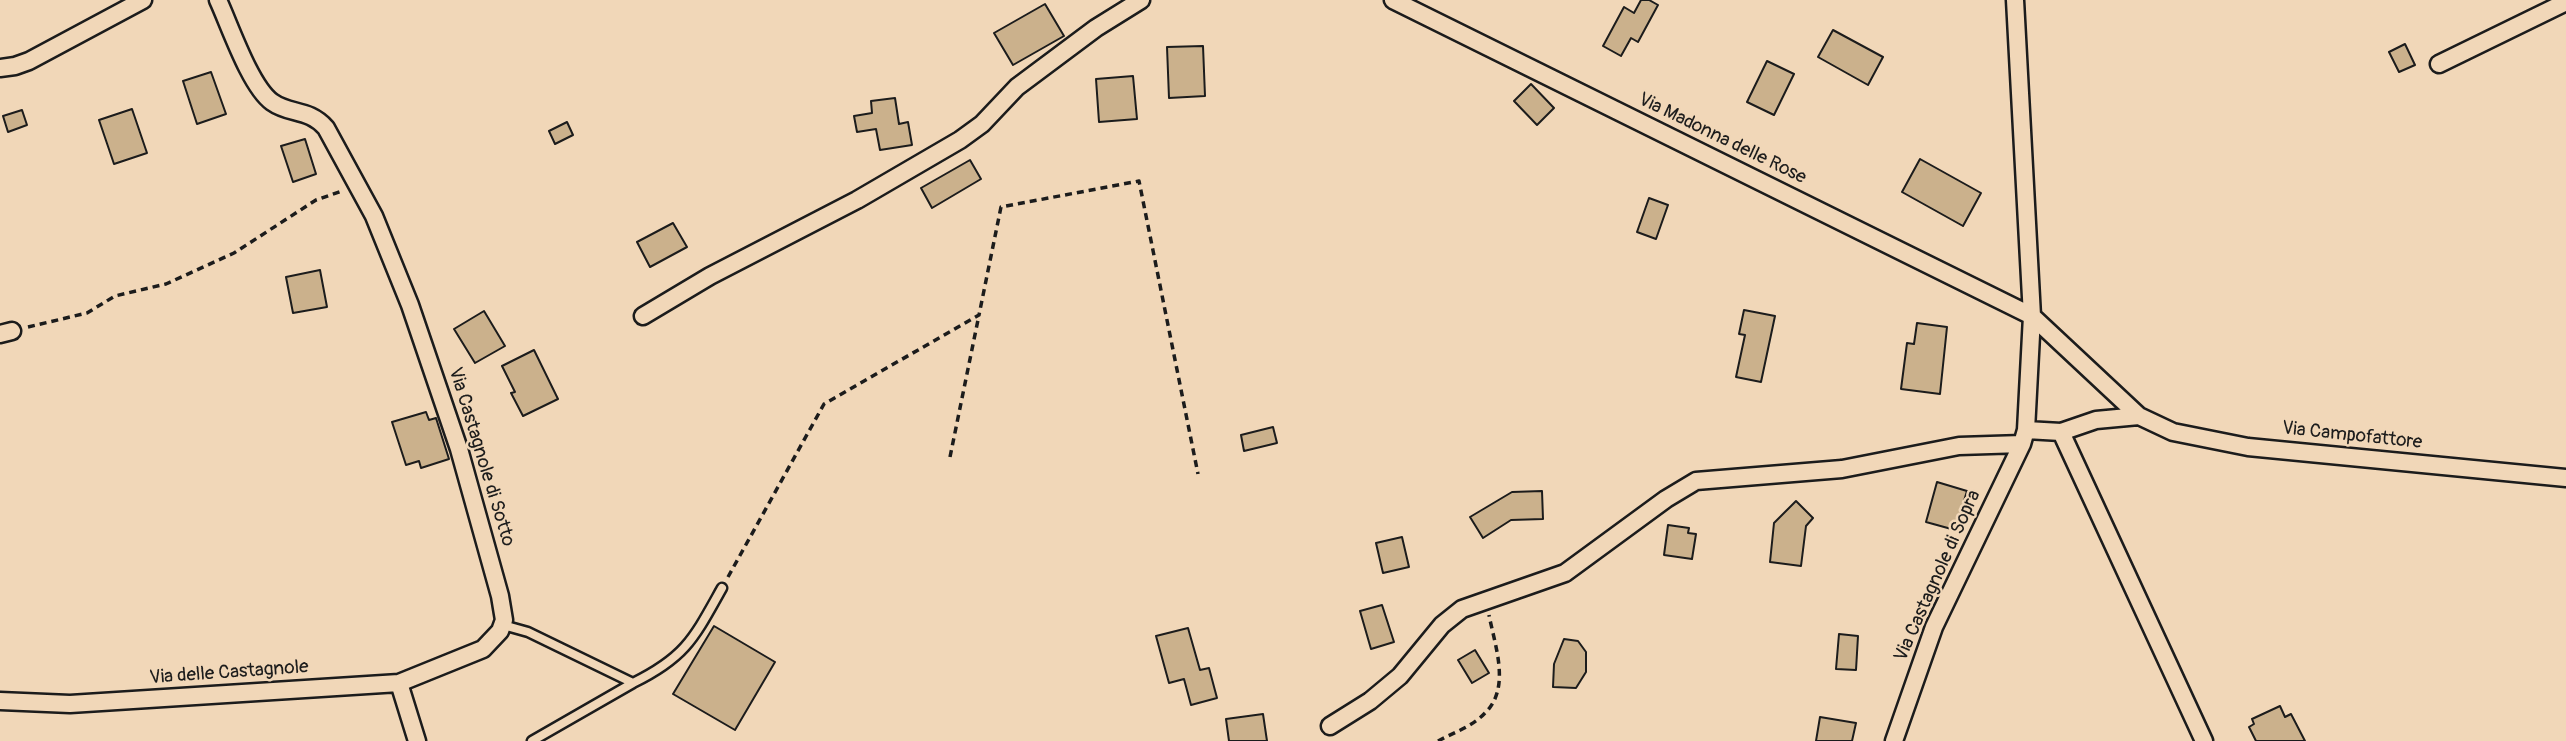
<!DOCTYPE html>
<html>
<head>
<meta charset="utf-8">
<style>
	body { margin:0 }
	canvas { display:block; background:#f1d7b8 }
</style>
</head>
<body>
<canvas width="2566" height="741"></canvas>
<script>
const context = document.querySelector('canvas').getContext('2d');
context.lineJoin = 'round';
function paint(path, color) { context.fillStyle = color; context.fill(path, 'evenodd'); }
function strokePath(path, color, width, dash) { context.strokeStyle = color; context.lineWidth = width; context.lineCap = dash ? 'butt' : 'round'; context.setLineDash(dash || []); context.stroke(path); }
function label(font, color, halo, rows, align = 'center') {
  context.font = font + ' Pangolin,sans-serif'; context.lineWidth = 5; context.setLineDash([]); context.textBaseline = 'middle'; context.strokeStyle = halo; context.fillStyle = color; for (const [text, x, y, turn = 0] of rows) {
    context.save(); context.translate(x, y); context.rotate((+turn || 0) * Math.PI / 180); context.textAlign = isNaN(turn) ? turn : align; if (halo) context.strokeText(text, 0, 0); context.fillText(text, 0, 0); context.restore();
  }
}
const building = new Path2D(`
	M1641 0H1649L1658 5 1638 42 1631 38 1621 56 1603 46 1624 7 1634 13Z
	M1045 4 1064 36 1013 65 994 33Z
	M1833 30 1883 57 1868 85 1818 57Z
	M2405 44 2415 65 2399 72 2389 52Z
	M1203 46 1205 96 1169 98 1167 47Z
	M1767 61 1794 74 1774 115 1747 102Z
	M211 72 226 114 197 124 183 81Z
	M1133 76 1137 119 1099 122 1096 79Z
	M1531 84 1554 108 1537 125 1514 101Z
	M895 98 899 124 908 122 912 145 880 150 876 129 857 132 854 116 872 113 871 101Z
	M132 109 147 153 114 164 99 120Z
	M22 110 27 125 8 132 3 116Z
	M567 122 573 135 555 144 549 131Z
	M305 139 316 174 293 182 281 146Z
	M1920 159 1981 193 1963 226 1902 192Z
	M970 160 981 179 932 208 921 188Z
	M1649 198 1668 205 1656 239 1637 232Z
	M673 223 687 247 650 267 637 242Z
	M320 270 327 307 293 313 286 277Z
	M1744 310 1775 316 1761 382 1736 377 1745 335 1739 334Z
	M484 311 505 346 475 363 454 329Z
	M1917 323 1947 327 1940 394 1901 389 1907 343 1914 344Z
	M534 350 558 399 523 416 511 393 515 392 502 366Z
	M426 412 429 420 436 418 449 459 421 468 419 461 406 465 392 422Z
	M1273 427 1277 443 1244 451 1241 435Z
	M1937 482 1967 491 1955 530 1926 522Z
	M1542 491 1543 519 1511 520 1483 538 1470 517 1512 492Z
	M1796 501 1813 518 1806 526 1801 566 1770 562 1774 523Z
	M1668 525 1689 528 1688 533 1696 534 1692 559 1664 555Z
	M1402 537 1409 567 1383 573 1376 543Z
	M1382 605 1394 642 1371 649 1360 611Z
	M714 626 775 662 735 730 673 694Z
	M1188 628 1200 670 1209 668 1217 698 1191 705 1184 679 1169 683 1156 636Z
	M1839 634 1858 636 1856 670 1836 669Z
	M1564 639 1578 641 1586 652V672L1576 688 1553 687 1554 664Z
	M1475 650 1489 673 1472 683 1458 660Z
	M2280 706 2285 717 2291 714 2305 741H2256L2249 727 2254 724 2252 719Z
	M1263 714 1267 741H1229L1226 719Z
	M1820 717 1856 723 1852 741H1816Z`);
const path = new Path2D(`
	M28 327 87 313 115 296 166 284 234 253 316 200 342 191
	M950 457 979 315
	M728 577 824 404 979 315 1001 207 1139 181 1198 474
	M1438 741C1453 733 1473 726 1485 713 1511 688 1495 646 1489 615`);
const service = new Path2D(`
	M503 625 528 632 633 683 532 741
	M633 683C686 657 694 638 722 588`);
const minor = new Path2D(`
	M1393 0 2032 316 2139 416 2173 432 2248 447 2566 478
	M2439 64 2566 2
	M0 68 15 66 29 61 143 0
	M643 316 710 276 857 200 960 140 982 124 1017 87 1096 28 1141 0
	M0 334 12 331
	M2026 430 2061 432 2096 420 2139 416
	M2061 432 2204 741
	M399 683 417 741
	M0 701 70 704 399 683 483 649 500 631 504 620 500 596 459 449 410 305 374 216 326 128C308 108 290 115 272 102 250 86 230 26 218 0
	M1330 726 1370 701 1400 676 1442 625 1462 609 1565 573 1666 499 1696 481 1842 469 1959 446 2022 444
	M1894 741 1934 627 2022 444 2026 430 2032 316 2015 0`);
const streetNames = [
	["Via Madonna delle Rose",1722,139,26],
	["Via Campofattore",2352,436,6],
	["Via Castagnole di Sotto",481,457,73],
	["Via Castagnole di Sopra",1938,576,-66],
	["Via delle Castagnole",229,673,-4]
];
paint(building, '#cbb18c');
strokePath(building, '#1c1c1c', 2);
strokePath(service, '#1c1c1c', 13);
strokePath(minor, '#1c1c1c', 21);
strokePath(path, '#1c1c1c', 3.5, [7, 5]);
strokePath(service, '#f1d7b8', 8);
strokePath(minor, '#f1d7b8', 16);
label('19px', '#1c1c1c', '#f1d7b8', streetNames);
</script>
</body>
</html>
